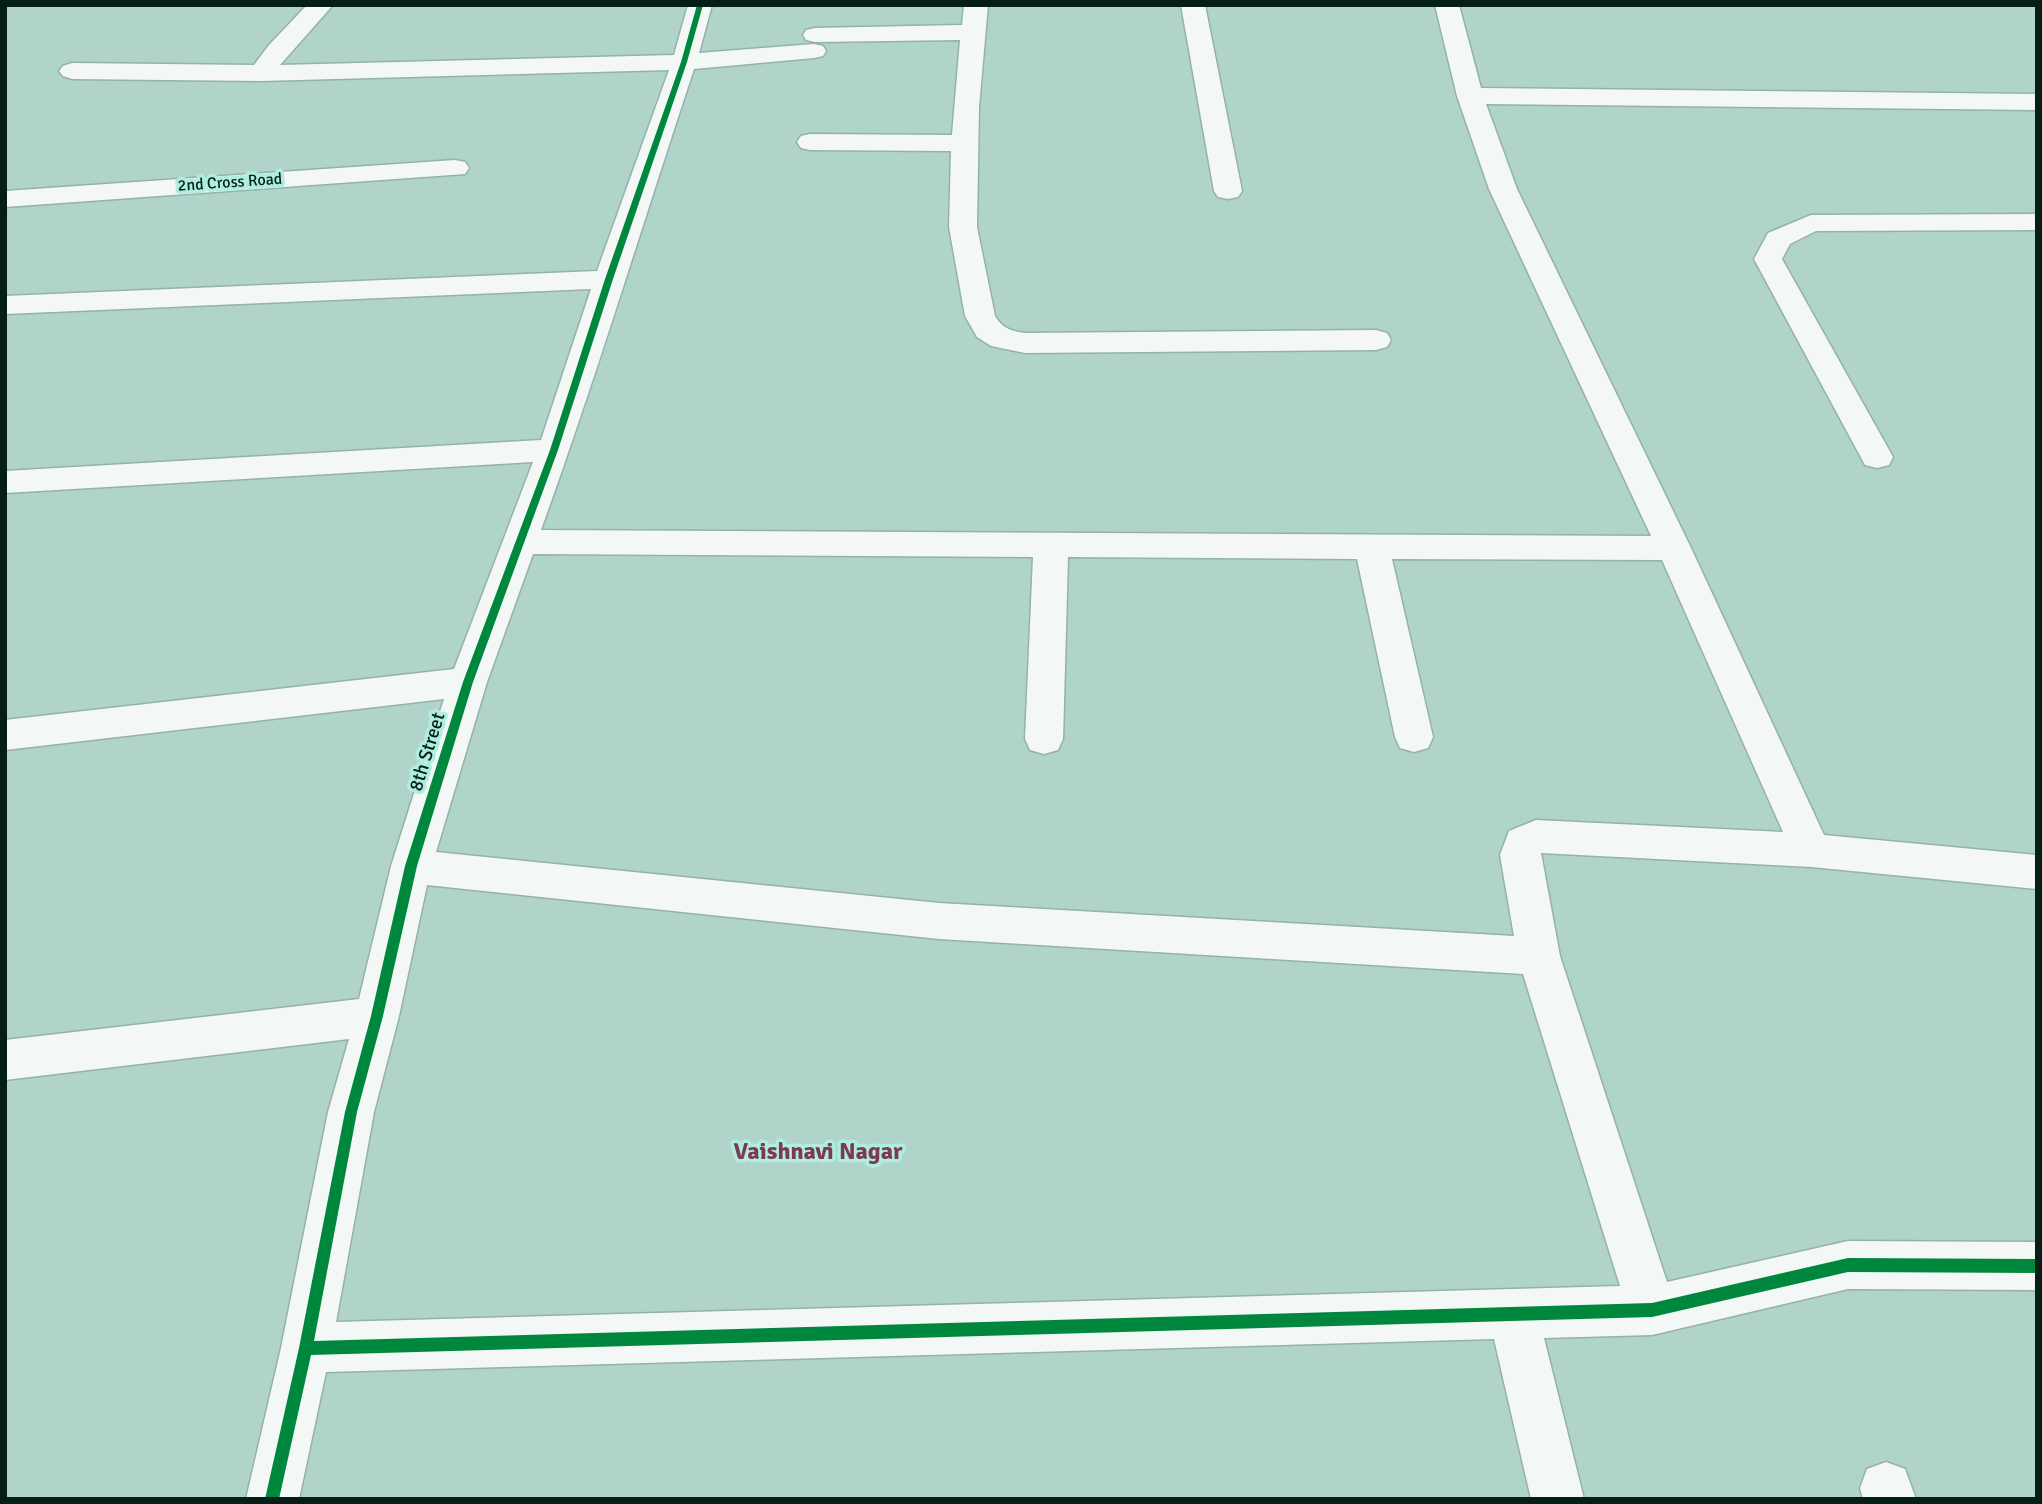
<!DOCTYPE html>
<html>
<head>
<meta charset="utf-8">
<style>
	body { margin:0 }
	#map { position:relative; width:2042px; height:1504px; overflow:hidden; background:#b0d3ca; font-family:Signika,sans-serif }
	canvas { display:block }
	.frame { position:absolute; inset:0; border:7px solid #051e18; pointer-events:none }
</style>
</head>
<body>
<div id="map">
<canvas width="2042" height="1504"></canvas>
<div class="frame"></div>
</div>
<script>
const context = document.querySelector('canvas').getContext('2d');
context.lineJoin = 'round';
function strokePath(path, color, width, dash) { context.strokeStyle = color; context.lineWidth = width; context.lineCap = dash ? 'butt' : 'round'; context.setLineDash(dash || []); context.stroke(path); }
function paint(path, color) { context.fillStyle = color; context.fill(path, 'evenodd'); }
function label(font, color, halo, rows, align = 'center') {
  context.font = font + ' Signika,sans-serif'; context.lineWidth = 7; context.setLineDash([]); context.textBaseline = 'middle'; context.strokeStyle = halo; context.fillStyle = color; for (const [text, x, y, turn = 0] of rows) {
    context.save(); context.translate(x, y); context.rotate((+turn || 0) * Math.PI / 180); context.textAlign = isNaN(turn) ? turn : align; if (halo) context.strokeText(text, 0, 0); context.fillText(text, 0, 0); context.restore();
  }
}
const minor = new Path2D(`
	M307 5H333L280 65 674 55 688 5H712L699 53 814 44 823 46 826 51 823 56 814 58 694 69C643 222 596 378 541 530L1651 536 1489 189 1457 96 1435 5H1459L1481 88 2037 94V110L1486 104 1517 189 1691 548 1824 835 2037 855V889L1811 867 1541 853 1560 956 1667 1282 1848 1241 2037 1242V1290L1848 1289 1652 1335 1544 1338 1584 1499H1531L1494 1339 326 1372 299 1499H246L281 1348 328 1112 349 1039 5 1080V1040L359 999 391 866 444 699 5 750V720L454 669 533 462 5 493V471L541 440 591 289 5 314V296L597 271 669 70 261 81 72 79 63 76 59 71 63 66 72 63 254 65 269 45ZM533 554 1033 557 1025 739 1030 750 1044 754 1058 750 1063 739 1068 557 1357 559 1395 737 1400 748 1414 752 1428 748 1433 737 1392 559 1662 560 1783 832 1536 820 1509 831 1500 855 1514 936 939 903 436 852 487 682ZM427 885 939 939 1523 974 1620 1286 336 1322 374 1112 399 1016Z
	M964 5H988L979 107 977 227 995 316C1002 328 1011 331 1025 333L1376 330 1387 333 1391 340 1387 347 1376 350 1025 353 991 346 977 337 965 316 949 227 951 151 810 150 801 148 797 142 801 136 810 134 952 135 960 40 815 42 806 40 803 35 806 30 815 28 962 25Z
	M1181 5H1205L1242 191 1238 197 1228 199 1218 197 1214 191Z
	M455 160 465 162 469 168 465 174 5 207V191Z
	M2037 214V230L1816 231 1790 244 1782 259 1893 457 1889 465 1877 468 1865 465 1754 259 1768 233 1811 215Z
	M1886 1462 1905 1469 1916 1499H1863L1860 1488 1867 1469Z`);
const cycleway = new Path2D(`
	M697 5H703L687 62 613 279 558 450 473 682 417 866 383 1016 357 1112 314 1341 1652 1303 1848 1258 2037 1259V1273L1848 1272 1652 1317 311 1355 279 1499H265L299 1348 345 1112 371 1016 405 866 463 682 550 450 605 279 681 62Z`);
const farStreetnames = [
	["2nd Cross Road",230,183,-4]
];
const streetNames = [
	["8th Street",428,752,-73]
];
const nearNeighbourhoodnames = [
	["Vaishnavi Nagar",818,1153]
];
strokePath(minor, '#95b1aa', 3);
paint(minor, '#f3f8f7');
paint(cycleway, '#00873e');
label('16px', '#051e18', '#afeedd', farStreetnames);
label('19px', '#051e18', '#afeedd', streetNames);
label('bold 24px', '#7e3956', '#afeedd', nearNeighbourhoodnames);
</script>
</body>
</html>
